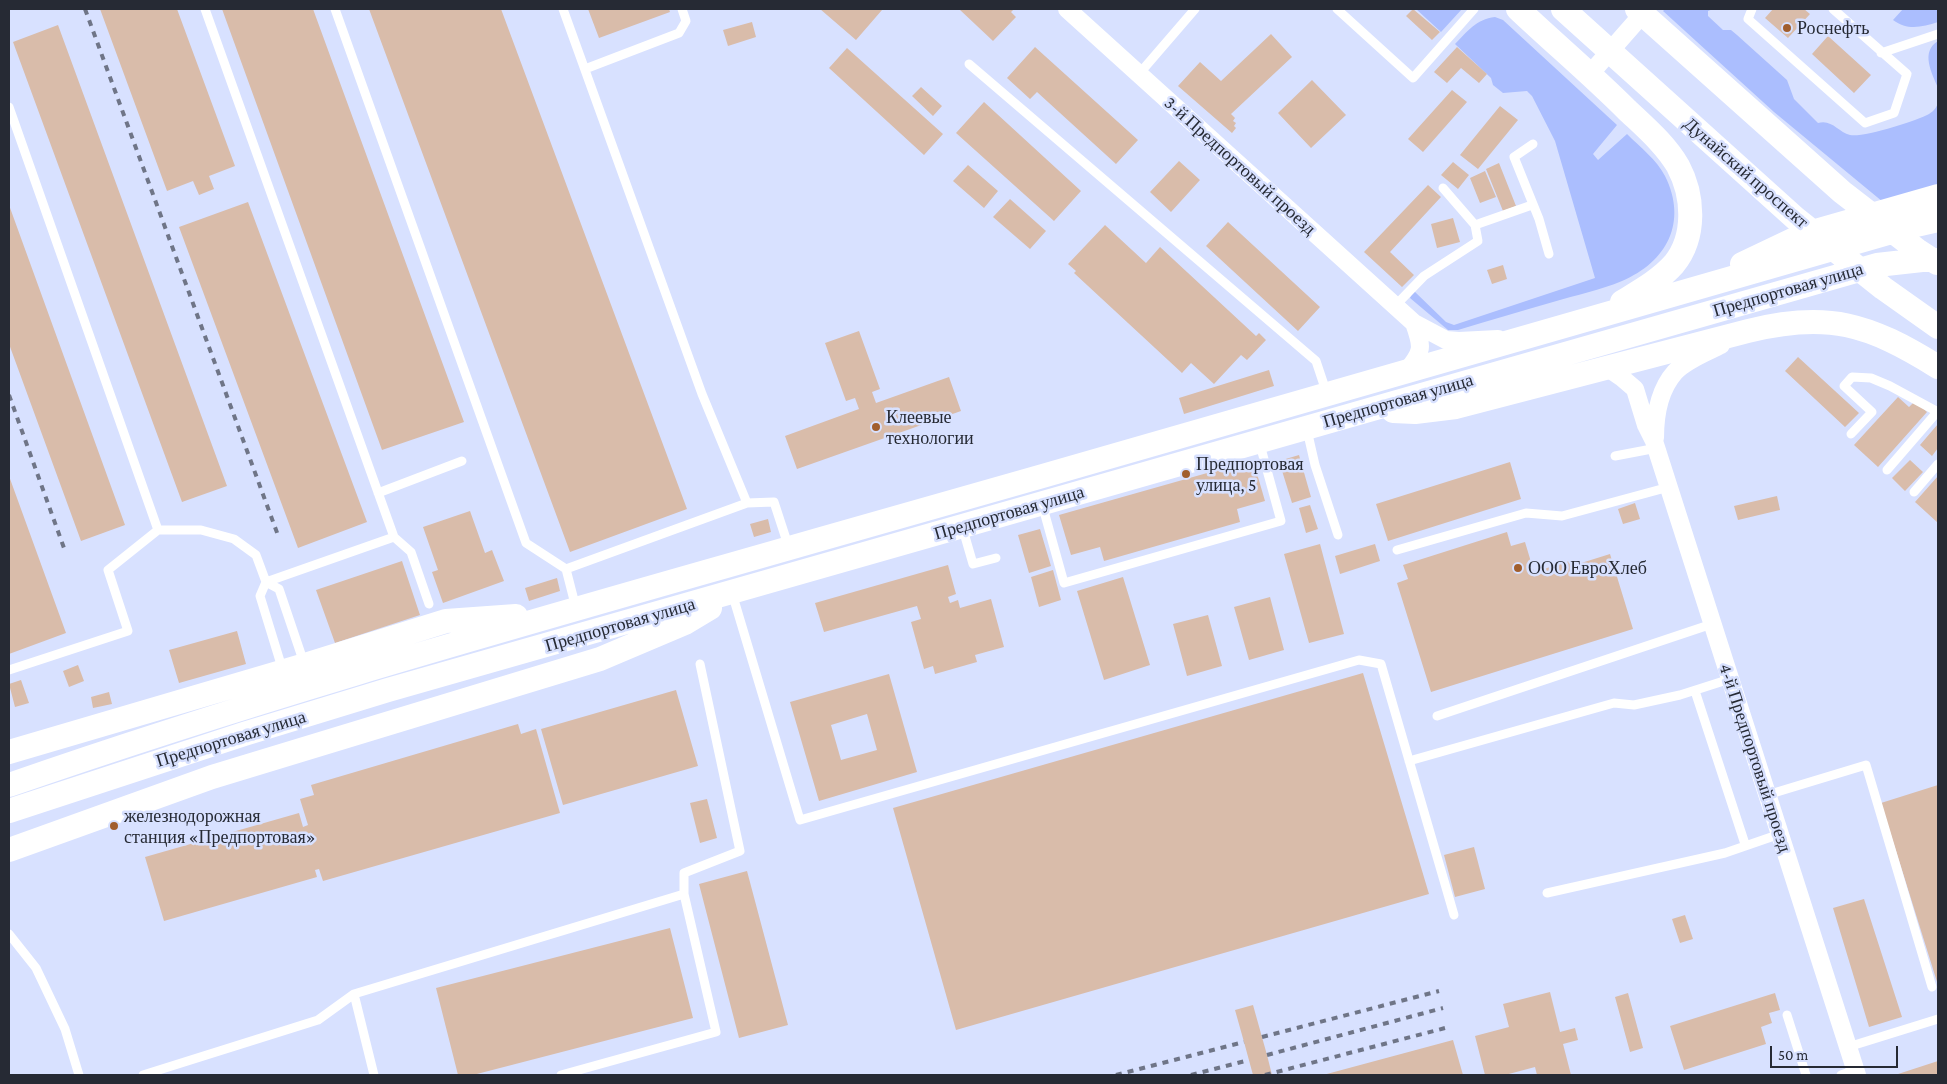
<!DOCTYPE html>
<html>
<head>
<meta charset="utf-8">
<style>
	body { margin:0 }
	#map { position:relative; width:1947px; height:1084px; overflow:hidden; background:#d8e1ff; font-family:"Crimson Pro",serif }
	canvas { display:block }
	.frame { position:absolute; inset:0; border:10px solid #262a34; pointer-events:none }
	.scale { position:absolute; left:1770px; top:1046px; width:128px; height:22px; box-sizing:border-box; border:2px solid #262a34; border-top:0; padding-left:6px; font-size:15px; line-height:18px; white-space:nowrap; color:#262a34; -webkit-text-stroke:4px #d8e1ff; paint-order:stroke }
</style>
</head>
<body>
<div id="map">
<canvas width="1947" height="1084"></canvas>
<div class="frame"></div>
<div class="scale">50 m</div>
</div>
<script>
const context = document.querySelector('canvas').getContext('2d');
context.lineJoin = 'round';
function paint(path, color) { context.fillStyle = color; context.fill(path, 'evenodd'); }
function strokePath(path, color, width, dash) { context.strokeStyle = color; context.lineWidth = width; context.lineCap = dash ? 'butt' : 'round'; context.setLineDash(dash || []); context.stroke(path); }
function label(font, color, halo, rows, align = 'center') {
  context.font = font + ' "Crimson Pro",serif'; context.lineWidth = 5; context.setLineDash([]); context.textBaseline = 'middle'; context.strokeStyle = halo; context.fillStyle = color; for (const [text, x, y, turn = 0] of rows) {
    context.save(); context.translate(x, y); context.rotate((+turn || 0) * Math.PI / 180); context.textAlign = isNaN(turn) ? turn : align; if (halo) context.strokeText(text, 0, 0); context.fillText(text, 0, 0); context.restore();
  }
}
const green = new Path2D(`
	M1416 9H1462L1441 32Z
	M1665 9H1713L1708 11V16L1723 30H1731L1737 35 1787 80 1794 99 1818 123C1832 119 1838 132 1850 135 1862 138 1917 121 1929 114 1934 111 1936 108 1938 103V185L1883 202 1774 112 1663 11Z
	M1903 9H1938V22C1922 27 1908 31 1893 20Z
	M1495 17 1503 20 1617 125 1593 154 1598 160 1627 134C1640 147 1657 160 1665 176 1688 222 1667 262 1622 281 1601 290 1576 295 1553 302 1522 311 1490 320 1458 330H1448L1410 298 1413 290 1446 322 1454 325 1595 278 1555 141 1532 96 1527 91 1503 93 1493 85 1491 78 1455 44C1467 32 1476 19 1495 17Z
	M1938 41V88C1932 73 1920 52 1938 41Z`);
const building = new Path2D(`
	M100 9H177L235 166 209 176 214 189 199 195 193 181 167 191Z
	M222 9H313L464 422 382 450Z
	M369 9H501L687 509 570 552Z
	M588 9H669L670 12 599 38Z
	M820 9H881L882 10 856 40Z
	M959 9H1014L1011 12 1016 17 993 41Z
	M1413 9 1440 32 1432 40 1406 16Z
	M1773 9H1804L1810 14 1788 38 1765 18Z
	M752 22 756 37 728 46 723 30Z
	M58 25 227 486 182 502 13 42Z
	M1271 34 1292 57 1231 114 1235 118 1233 121 1236 123 1234 126 1236 128 1232 133 1178 86 1200 62 1221 81Z
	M1828 36 1871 75 1854 93 1812 54Z
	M1035 47 1138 140 1116 164 1037 92 1030 99 1007 78Z
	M1457 47 1487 74 1479 83 1461 68 1447 83 1434 72Z
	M847 48 943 134 924 155 829 68Z
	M1312 80 1346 115 1311 148 1278 113Z
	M921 87 942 106 933 116 912 96Z
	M1452 90 1467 102 1423 152 1408 139Z
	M984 102 1081 191 1054 221 956 133Z
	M1500 106 1518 120 1478 169 1460 155Z
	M1179 161 1200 180 1171 212 1150 192Z
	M1453 162 1469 175 1458 189 1441 175Z
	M1499 163 1516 206 1503 211 1486 169Z
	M968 165 998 191 984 208 953 181Z
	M1485 171 1496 197 1480 203 1470 178Z
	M1428 185 1441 197 1390 252 1414 275 1402 287 1364 252Z
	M1010 199 1046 231 1030 249 993 217Z
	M248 202 367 522 298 548 179 227Z
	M9 205 125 525 81 541 9 344Z
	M1453 218 1460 242 1437 248 1431 224Z
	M1228 222 1320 307 1298 331 1206 246Z
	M1105 225 1146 263 1160 247 1256 336 1259 333 1266 340 1247 360 1241 355 1214 384 1191 363 1182 373 1074 273 1076 271 1068 264Z
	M1503 265 1507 279 1492 284 1487 270Z
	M859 331 880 389 872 392 876 403 949 377 961 411 797 469 785 436 859 409 855 398 846 401 825 343Z
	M1798 357 1859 413 1845 427 1785 371Z
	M1269 370 1274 386 1184 414 1179 398Z
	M1898 397 1909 407 1915 401 1927 412 1878 467 1854 445Z
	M1938 424V448L1932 456 1920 445Z
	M1299 455 1311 497 1292 503 1279 461Z
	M1253 460 1265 501 1237 509 1240 522 1104 561 1100 547 1071 555 1059 515Z
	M1910 460 1923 472 1905 491 1892 478Z
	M1510 462 1521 499 1388 541 1376 504Z
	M9 476 66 633 9 654Z
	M1938 476V523L1915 502Z
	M1777 496 1780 510 1738 520 1734 506Z
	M1635 503 1640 519 1623 524 1618 509Z
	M1310 505 1318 529 1306 533 1299 508Z
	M470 511 485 553 492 550 504 581 443 603 432 572 438 570 423 527Z
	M768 519 771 532 754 537 750 524Z
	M1040 529 1051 566 1029 573 1018 535Z
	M1507 532 1511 546 1525 542 1534 572 1576 559 1578 564 1610 554 1633 629 1431 692 1397 583 1408 579 1403 565Z
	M1320 544 1344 634 1309 643 1284 554Z
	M1375 544 1380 561 1340 574 1335 556Z
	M402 561 420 615 335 643 316 590Z
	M948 565 956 594 948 597 950 603 958 600 960 608 991 599 1004 647 975 655 977 662 935 674 933 666 924 669 911 622 921 619 917 606 824 632 815 603Z
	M1053 570 1061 600 1039 607 1031 577Z
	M1123 577 1150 665 1104 680 1077 591Z
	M557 578 560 591 529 601 525 588Z
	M1270 597 1284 650 1249 660 1234 607Z
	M1208 615 1222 666 1187 676 1173 624Z
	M237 631 246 664 179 683 169 650Z
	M78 665 84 681 69 687 63 671Z
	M1363 673 1429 894 956 1030 893 808Z
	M889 674 917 772 819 801 790 702ZM867 714 877 750 841 760 831 725Z
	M21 680 29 703 15 707 9 684Z
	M676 690 698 766 563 805 541 729Z
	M109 692 112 704 93 708 91 697Z
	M518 724 521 734 536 729 560 813 323 881 319 869 315 870 317 877 164 921 145 857 299 813 303 827 308 825 300 799 314 795 311 785Z
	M1938 785V985L1881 803Z
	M707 799 717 838 700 843 690 803Z
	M1474 847 1485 889 1455 897 1444 855Z
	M747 871 788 1025 739 1038 699 884Z
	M1864 899 1902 1017 1869 1027 1833 908Z
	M1685 915 1693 939 1680 943 1672 919Z
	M670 928 693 1018 473 1075H458L436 988Z
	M1550 992 1560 1032 1575 1028 1578 1040 1563 1044 1571 1075H1537L1535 1067 1505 1075H1485L1475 1036 1509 1027 1503 1004Z
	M1628 993 1643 1048 1630 1052 1615 997Z
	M1775 993 1780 1010 1769 1013 1772 1023 1761 1027 1766 1044 1684 1070 1670 1026Z
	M1253 1005 1267 1055 1272 1075H1253L1244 1042 1235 1010Z
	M1453 1040 1463 1075H1323Z
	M1938 1061V1075H1895Z`);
const lane = new Path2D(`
	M205 9 394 537 266 582 260 596 283 671
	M335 9 526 543 566 569 576 608
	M563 9 702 394 747 503 566 569
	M1337 9 1413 78 1474 9
	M1752 9 1748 19 1865 123 1894 113 1907 74 1833 9
	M1881 53 1938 34
	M969 64 1316 361 1327 394
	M585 69 679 33 686 21 682 9
	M1139 74 1195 9
	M9 107 158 530H201L234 539 256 555 266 582 279 589 304 663
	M1533 144 1514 157 1539 219 1549 254
	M1475 225 1532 205
	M1395 306 1424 276 1478 241 1475 225 1443 188
	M1307 430 1315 465 1338 535
	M1851 434 1872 412 1844 386 1852 377 1871 378 1890 386 1938 412
	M1615 456 1657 448
	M1887 470 1938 411
	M1914 492 1938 464
	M378 493 462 461
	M747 503 774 502 789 548
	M1042 504 1064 583 1281 521 1259 441
	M962 526 973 564 996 558
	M394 537 411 552 429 604
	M1397 550 1526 513 1562 516 1669 487
	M732 593 800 820 1359 660 1381 664 1454 915
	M9 670 128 631 108 570 158 530
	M1695 691 1745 844
	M1437 716 1712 624
	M1409 761 1614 703 1634 705 1680 695 1730 679
	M1767 795 1866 765 1932 987
	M1547 893 1725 853 1780 834
	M9 934 36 968 65 1029 79 1075
	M354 994 374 1075
	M1787 1015 1806 1075
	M1848 1047 1938 1019
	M143 1075 318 1020 354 994 684 894V873L740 851 700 664
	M561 1075 716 1032 684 894
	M1841 1075 1855 1070`);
const street = new Path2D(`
	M1067 9 1414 323 1446 340 1459 341 1498 339
	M1590 74 1647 9
	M1608 368 1621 377 1635 389 1646 425 1654 441 1857 1075
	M1406 372C1423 351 1423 348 1414 323
	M1655 438C1655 415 1659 390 1675 372 1686 360 1707 352 1721 345`);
const secondary = new Path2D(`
	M1518 9C1554 43 1592 75 1627 110 1646 128 1665 144 1678 166 1694 196 1696 237 1674 264 1660 280 1640 291 1622 302
	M1563 9 1795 218 1883 288 1938 327
	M1637 9 1842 192 1917 250 1937 263
	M1742 264 1805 234 1938 196
	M1393 411 1415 412 1456 407 1748 331C1828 311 1869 324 1938 367
	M9 752 305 665 446 621 516 616
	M9 785C276 692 549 617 821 539 1186 435 1551 332 1916 225L1938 220
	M9 811 244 734 388 690 1877 265 1922 260H1938
	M9 850 212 777 600 659 685 623 710 608`);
const rail = new Path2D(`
	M85 9 279 538
	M9 395 64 548
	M1262 1037 1439 991
	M1267 1055 1443 1008
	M1116 1075 1244 1042
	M1191 1075 1249 1060
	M1265 1075 1449 1027`);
const markers = [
	[1787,28,5,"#a15e2d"],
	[876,427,5,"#a15e2d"],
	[1186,474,5,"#a15e2d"],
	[1518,568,5,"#a15e2d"],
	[114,826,5,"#a15e2d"]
];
const poiNames = [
	["Роснефть",1797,28],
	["Клеевые",886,417],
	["технологии",886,438],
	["Предпортовая",1196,464],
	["улица, 5",1196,485],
	["ООО ЕвроХлеб",1528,568],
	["железнодорожная",124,816],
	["станция «Предпортовая»",124,837]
];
const streetNames = [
	["3-й Предпортовый проезд",1240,166,42],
	["Дунайский проспект",1746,173,41],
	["Предпортовая улица",1788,290,-16],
	["Предпортовая улица",1398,401,-16],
	["Предпортовая улица",1009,513,-16],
	["Предпортовая улица",620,625,-16],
	["Предпортовая улица",231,739,-17],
	["4-й Предпортовый проезд",1755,758,72]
];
paint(green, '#abbefe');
paint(building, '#d9bcaa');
strokePath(lane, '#fff', 9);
strokePath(street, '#fff', 18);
strokePath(secondary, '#fff', 24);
strokePath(rail, '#6f7587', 4, [6, 6]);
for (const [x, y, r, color] of markers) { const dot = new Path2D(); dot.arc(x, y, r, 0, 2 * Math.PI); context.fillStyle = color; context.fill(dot); strokePath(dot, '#d8e1ff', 2); }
label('18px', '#262a34', '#d8e1ff', poiNames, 'left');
label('18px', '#262a34', '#d8e1ff', streetNames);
</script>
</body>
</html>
